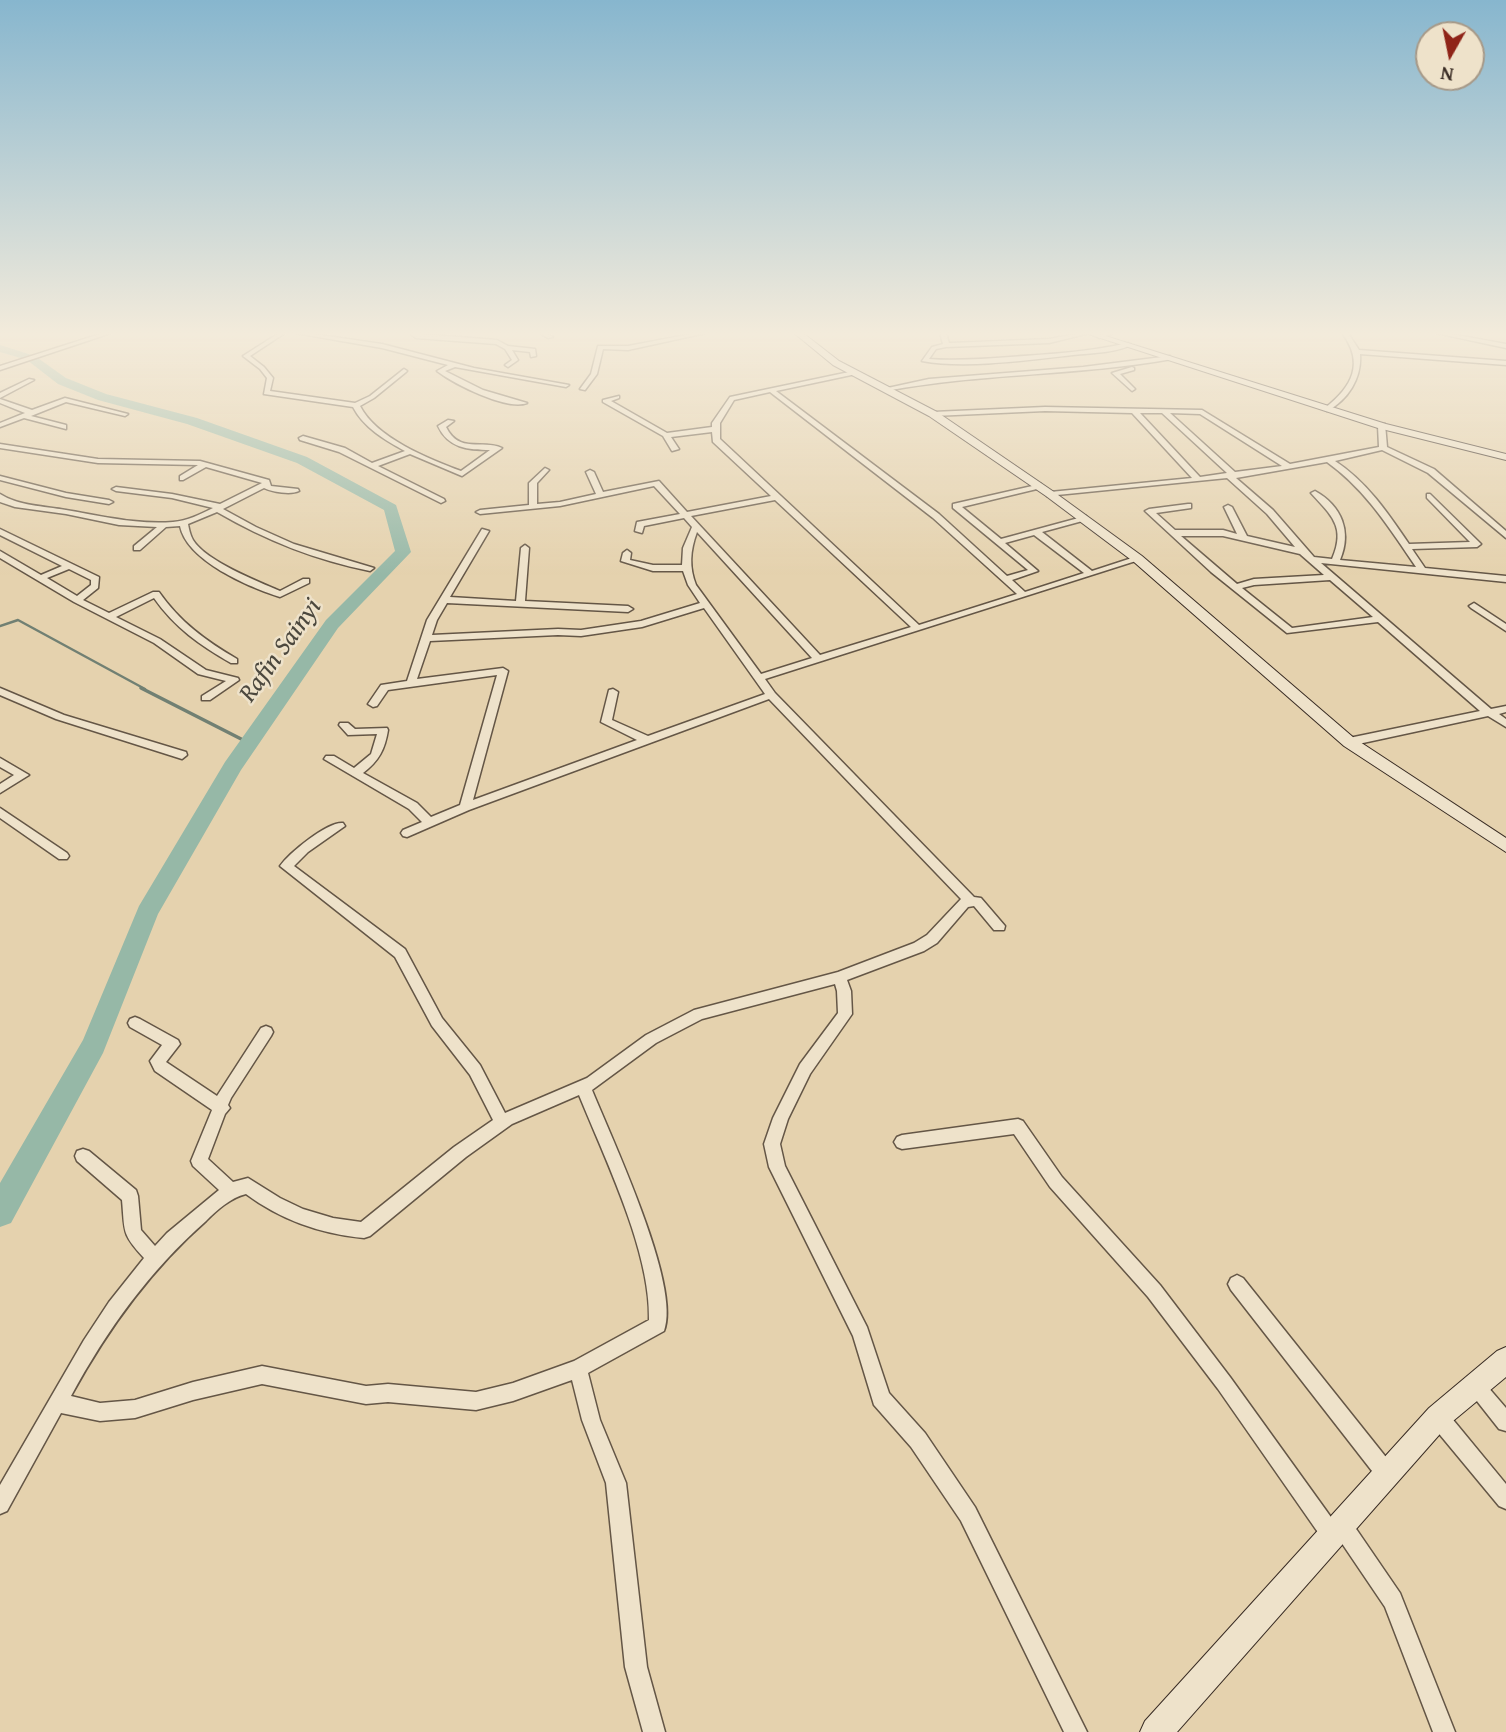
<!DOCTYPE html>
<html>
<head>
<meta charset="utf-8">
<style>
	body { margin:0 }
	#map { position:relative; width:1506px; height:1732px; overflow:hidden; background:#e5d2ae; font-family:"Gentium Book Plus",serif }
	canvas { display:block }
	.north { position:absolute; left:1415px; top:21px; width:70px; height:70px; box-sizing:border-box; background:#eee2ca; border:2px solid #a69988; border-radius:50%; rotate:189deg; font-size:19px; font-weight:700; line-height:28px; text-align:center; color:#392c24 }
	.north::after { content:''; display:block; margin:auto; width:24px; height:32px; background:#8f2418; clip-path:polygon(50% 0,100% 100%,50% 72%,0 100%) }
</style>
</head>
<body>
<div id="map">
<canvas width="1506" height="1732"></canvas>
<div class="north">N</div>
</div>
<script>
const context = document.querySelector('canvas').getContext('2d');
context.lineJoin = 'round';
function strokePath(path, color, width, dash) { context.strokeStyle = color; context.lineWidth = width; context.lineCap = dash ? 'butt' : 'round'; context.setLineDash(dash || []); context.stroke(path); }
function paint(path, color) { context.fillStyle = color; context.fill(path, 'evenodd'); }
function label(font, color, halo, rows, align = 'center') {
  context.font = font + ' "Gentium Book Plus",serif'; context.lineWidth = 5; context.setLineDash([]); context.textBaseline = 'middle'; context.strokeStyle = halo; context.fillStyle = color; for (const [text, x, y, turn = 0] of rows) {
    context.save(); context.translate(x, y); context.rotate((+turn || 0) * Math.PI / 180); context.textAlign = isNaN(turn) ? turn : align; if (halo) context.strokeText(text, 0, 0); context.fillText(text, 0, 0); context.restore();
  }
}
const streamFar1 = new Path2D(`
	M0 626 18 620 145 689`);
const stream = new Path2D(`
	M141 688 249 743`);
const river = new Path2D(`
	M0 345 35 356 66 378 106 394 197 418 307 457 396 505 411 552 338 628 241 770 158 914 103 1053 11 1223 0 1227V1183L83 1040 139 906 225 762 326 620 395 551 384 510 297 463 187 424 98 400 58 384 27 360 0 352Z`);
const street = new Path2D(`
	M103 333H111L0 370V366Z
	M279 333H285L250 356 264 367 273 378 270 391 355 403 370 396 404 369 407 371 406 372 374 398 360 406C376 438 429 459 461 471L490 450C468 450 448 448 438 426L448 420 454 421 446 427C459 454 482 439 502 448L462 476 410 454 378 466 444 499 445 501 441 503 339 452 300 440 299 438 303 436 345 448 372 463 405 451C385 440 364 428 353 407L264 394 267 378 260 369 243 356Z
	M295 333H307L382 344 474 368 569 385 566 387 455 367 445 371 483 390 527 403C507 411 454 384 437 371L448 365 382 348Z
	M409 333 497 340 508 346 535 349 536 356 531 357 530 352 512 350 518 360 508 367 505 365 512 360 505 349 496 344 416 338Z
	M539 333H546L553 337 548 338Z
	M696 333H706L628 350 603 349 597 374 585 390 580 389 591 374 598 346H628Z
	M940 333H946L949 343 1049 339 1081 333H1090L1049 343 946 347 936 349 929 359C955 361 983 359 1010 357 1049 354 1090 352 1128 343L1131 345C1114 353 1092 353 1073 355 1029 360 965 369 922 361L932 347 943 344Z
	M1106 333H1114L1099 338 1096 336Z
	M1342 333H1348L1359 350 1506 361V365L1360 354C1362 378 1348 400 1327 411L1325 410V408C1352 387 1365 363 1342 333Z
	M1436 333H1446L1506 344V348Z
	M1170 356 1172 359C1077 376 981 373 886 391L883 389 929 379 1083 367Z
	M1132 367 1134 368V370L1120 374 1135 389 1132 391 1112 373Z
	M854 371 856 372V374L776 391 939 514 1007 576 1028 570 953 508V504L1041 484V488L962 507 1001 539 1086 516V520L1042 532 1092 571 1138 556 1142 559 765 679 775 693 974 897 981 898 1005 926 1004 930H994L974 906 968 907 937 943 924 951 847 980 851 991 852 1014 810 1074 788 1119 780 1144 785 1166 867 1327 889 1393 925 1433 975 1507 1087 1732H1064L961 1521 911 1447 874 1405 853 1336 769 1167 764 1144 773 1118 800 1064 838 1013 837 991 835 984 702 1019 656 1043 592 1090C611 1137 682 1287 664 1331L588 1373 600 1420 626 1483 647 1667 665 1732H643L625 1667 606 1483 582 1420 572 1380 513 1401 476 1410 388 1402 366 1404 262 1384 193 1400 135 1418 100 1421 61 1413 7 1511 0 1514V1485L84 1340 109 1302 144 1258C121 1233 125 1232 122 1200L77 1161 75 1156 77 1151 83 1149 89 1151 136 1190 138 1196 141 1230 155 1246 167 1233 219 1190 193 1166 191 1161 212 1110 155 1071 150 1061 162 1045 130 1027 128 1023 130 1019 135 1017 140 1019 178 1040 180 1044 166 1062 217 1096 261 1028 266 1026 271 1028 273 1032 271 1036 231 1098 228 1105 230 1108 225 1114 208 1159 233 1182 248 1178 280 1198 303 1209 333 1218 361 1222 454 1147 493 1120 470 1075 432 1026 395 957 280 866C289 853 328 821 343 823L345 826 308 852 294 866 405 949 442 1018 480 1065 505 1113 587 1078 646 1035 694 1010 838 972 914 943 927 935 961 899 769 699 469 810 407 837 403 836 401 833 403 830 422 822 409 809 324 759 326 756H334L354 768 371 754 377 734 348 735 339 725 340 723H348L355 729 387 728 388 730C385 749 379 761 363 773L417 803 431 817 460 805 497 675 388 690 377 706 373 707 368 704 381 685 407 681 427 620 482 529 489 531 450 597 516 601 521 548 525 545 529 548 525 601 628 606 633 609 628 612 447 603 437 620 432 635 558 629 581 630 641 621 700 603 688 585 683 571H653L621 561 623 553 627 550 631 553 630 560 653 565H682L683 548 692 527 684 518 644 526 642 533 635 531 637 522 680 514 654 486 560 506 480 514 476 512 480 510 529 505V483L545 468 549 470 537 483V504L560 502 596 494 586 472 590 470 594 472 603 492 659 481 687 512 771 496 713 442 712 432 671 437 679 449 672 451 663 436 603 402V400L619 396V398L611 401 667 433 712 427V423L730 397ZM770 392 933 518 1017 594 919 625 720 439V423L734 400ZM775 500 911 627 820 655 691 516ZM697 532 812 658 761 674 696 585C689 567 690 551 697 532ZM1034 535 1084 573 1025 592 1012 580 1038 571 1005 543ZM704 608 765 694 648 736 612 720 618 692 613 689 609 690 601 722 637 740 473 800 508 671 503 668 417 679 430 641 558 635 581 636 642 627ZM579 1095C605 1159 651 1252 649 1320L574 1361 513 1383 476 1392 388 1384 366 1386 262 1366 193 1382 135 1400 100 1403 71 1396C107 1330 149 1271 206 1221 217 1210 230 1198 246 1194 281 1220 321 1234 364 1238L370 1236 466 1157 512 1124Z
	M29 379 34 380 0 398V393Z
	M65 398 128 414 125 416 66 402 31 416 66 425V429L24 418 0 427V423L25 413 0 403V399L32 410Z
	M1045 407 1202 410 1290 464 1379 447 1378 426 1385 424 1387 447 1434 469 1506 531V538L1428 473 1382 450 1335 461C1367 482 1388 513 1409 544L1470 542 1427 498V494H1430L1481 544 1477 547 1412 549 1425 568 1506 576V582L1321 563 1491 709 1506 706V712L1499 714 1506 719V727L1488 716 1349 746 1345 745 1344 742 1349 738 1480 711 1378 622 1287 633 1211 572 1145 511 1149 509 1188 504H1191V508L1156 513 1175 530H1223L1237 534 1224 507 1228 505 1232 507 1247 536 1295 547 1267 514 1227 478 1047 496V492H1050L1192 478 1132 413 1045 411 933 416 930 414 933 412ZM1140 413H1162L1227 473 1200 477ZM1170 413 1200 414 1282 466 1235 472ZM1327 462C1366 490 1390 529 1416 567L1340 560C1352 532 1342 506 1315 491L1311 493C1332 516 1346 527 1332 559L1314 557 1273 510 1236 478ZM1181 536H1223L1300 554 1324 575 1254 579 1237 584ZM1330 580 1373 617 1292 628 1242 588 1254 585Z
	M0 444 98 459 200 461 269 480 271 486 298 489 299 491C291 495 272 492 264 488L223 509 256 527 294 544 374 568 370 571C315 560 265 540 217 512L188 524C189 529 190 535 193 540 206 561 257 581 280 591L303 579H309V583L280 597C249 587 187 561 180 526L166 527 140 550H134V546L157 527 119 525 66 514 15 507 0 502V494C19 506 43 506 66 510 102 516 137 525 173 522 187 521 201 514 213 508L172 498 116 491 112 489 116 487 172 494 220 504 262 483 206 467 183 480H180V476L198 465 98 463 0 448Z
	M0 476 66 493 109 500 113 502 109 504 66 497 0 480Z
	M0 529 99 577 98 588 83 600 109 613 153 592H159C180 622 206 641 237 659V663H231C200 645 175 628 154 598L116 617 160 639 206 670 238 678 239 680 210 700H202V696L226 681 198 674 154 643 74 602 0 558V551L41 575 62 566 0 535ZM69 569 91 580V585L77 596 47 578Z
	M1474 603 1506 624V631L1471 608 1469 606Z
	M0 688 64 715 186 752 187 755 182 759 56 719 0 695Z
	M0 758 29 775 0 793V784L14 775 0 767Z
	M0 808 67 853 69 856 67 859H59L0 818Z
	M1018 1119 1023 1121 1062 1177 1160 1285 1230 1377 1333 1520 1334 1517 1341 1514 1348 1517 1400 1593 1455 1732H1433L1385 1607 1339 1539 1331 1544 1324 1541 1218 1389 1148 1297 1050 1187 1014 1134 902 1149 897 1147 894 1142 897 1137 902 1135Z
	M1237 1275 1243 1278 1393 1466 1396 1473 1393 1480 1386 1483 1379 1480 1231 1290 1228 1284 1231 1278Z
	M1475 1376 1481 1379 1506 1408V1431L1499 1429 1469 1391 1466 1385 1469 1379Z
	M1438 1408 1445 1410 1506 1484V1509L1499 1506 1431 1424 1429 1417 1431 1410Z`);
const secondary = new Path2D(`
	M794 333H803L839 361 937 412 1054 492 1142 556 1354 738 1506 838V852L1344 746 1134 562 1046 496 929 416 833 365Z
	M1085 333H1096L1386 424 1506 454V460L1378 428Z
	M1506 1347V1377L1447 1426 1177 1732H1140L1145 1721 1429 1408 1497 1351Z`);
const waterNames = [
	["Rafin Sainyi",281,651,-54]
];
strokePath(streamFar1, '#718073', 2.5);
strokePath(stream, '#718073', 3.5);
paint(river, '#96b8a7');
strokePath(street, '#645646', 3);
strokePath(secondary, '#392c24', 2);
paint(street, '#eee2ca');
paint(secondary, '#eee2ca');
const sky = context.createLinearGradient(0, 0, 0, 575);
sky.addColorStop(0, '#87b6ce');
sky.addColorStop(0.58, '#f3ebdb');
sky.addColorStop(1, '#f3ebdb00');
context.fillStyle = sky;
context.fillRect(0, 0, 1506, 575);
label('italic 26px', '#4c483e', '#eee2ca', waterNames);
</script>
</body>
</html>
